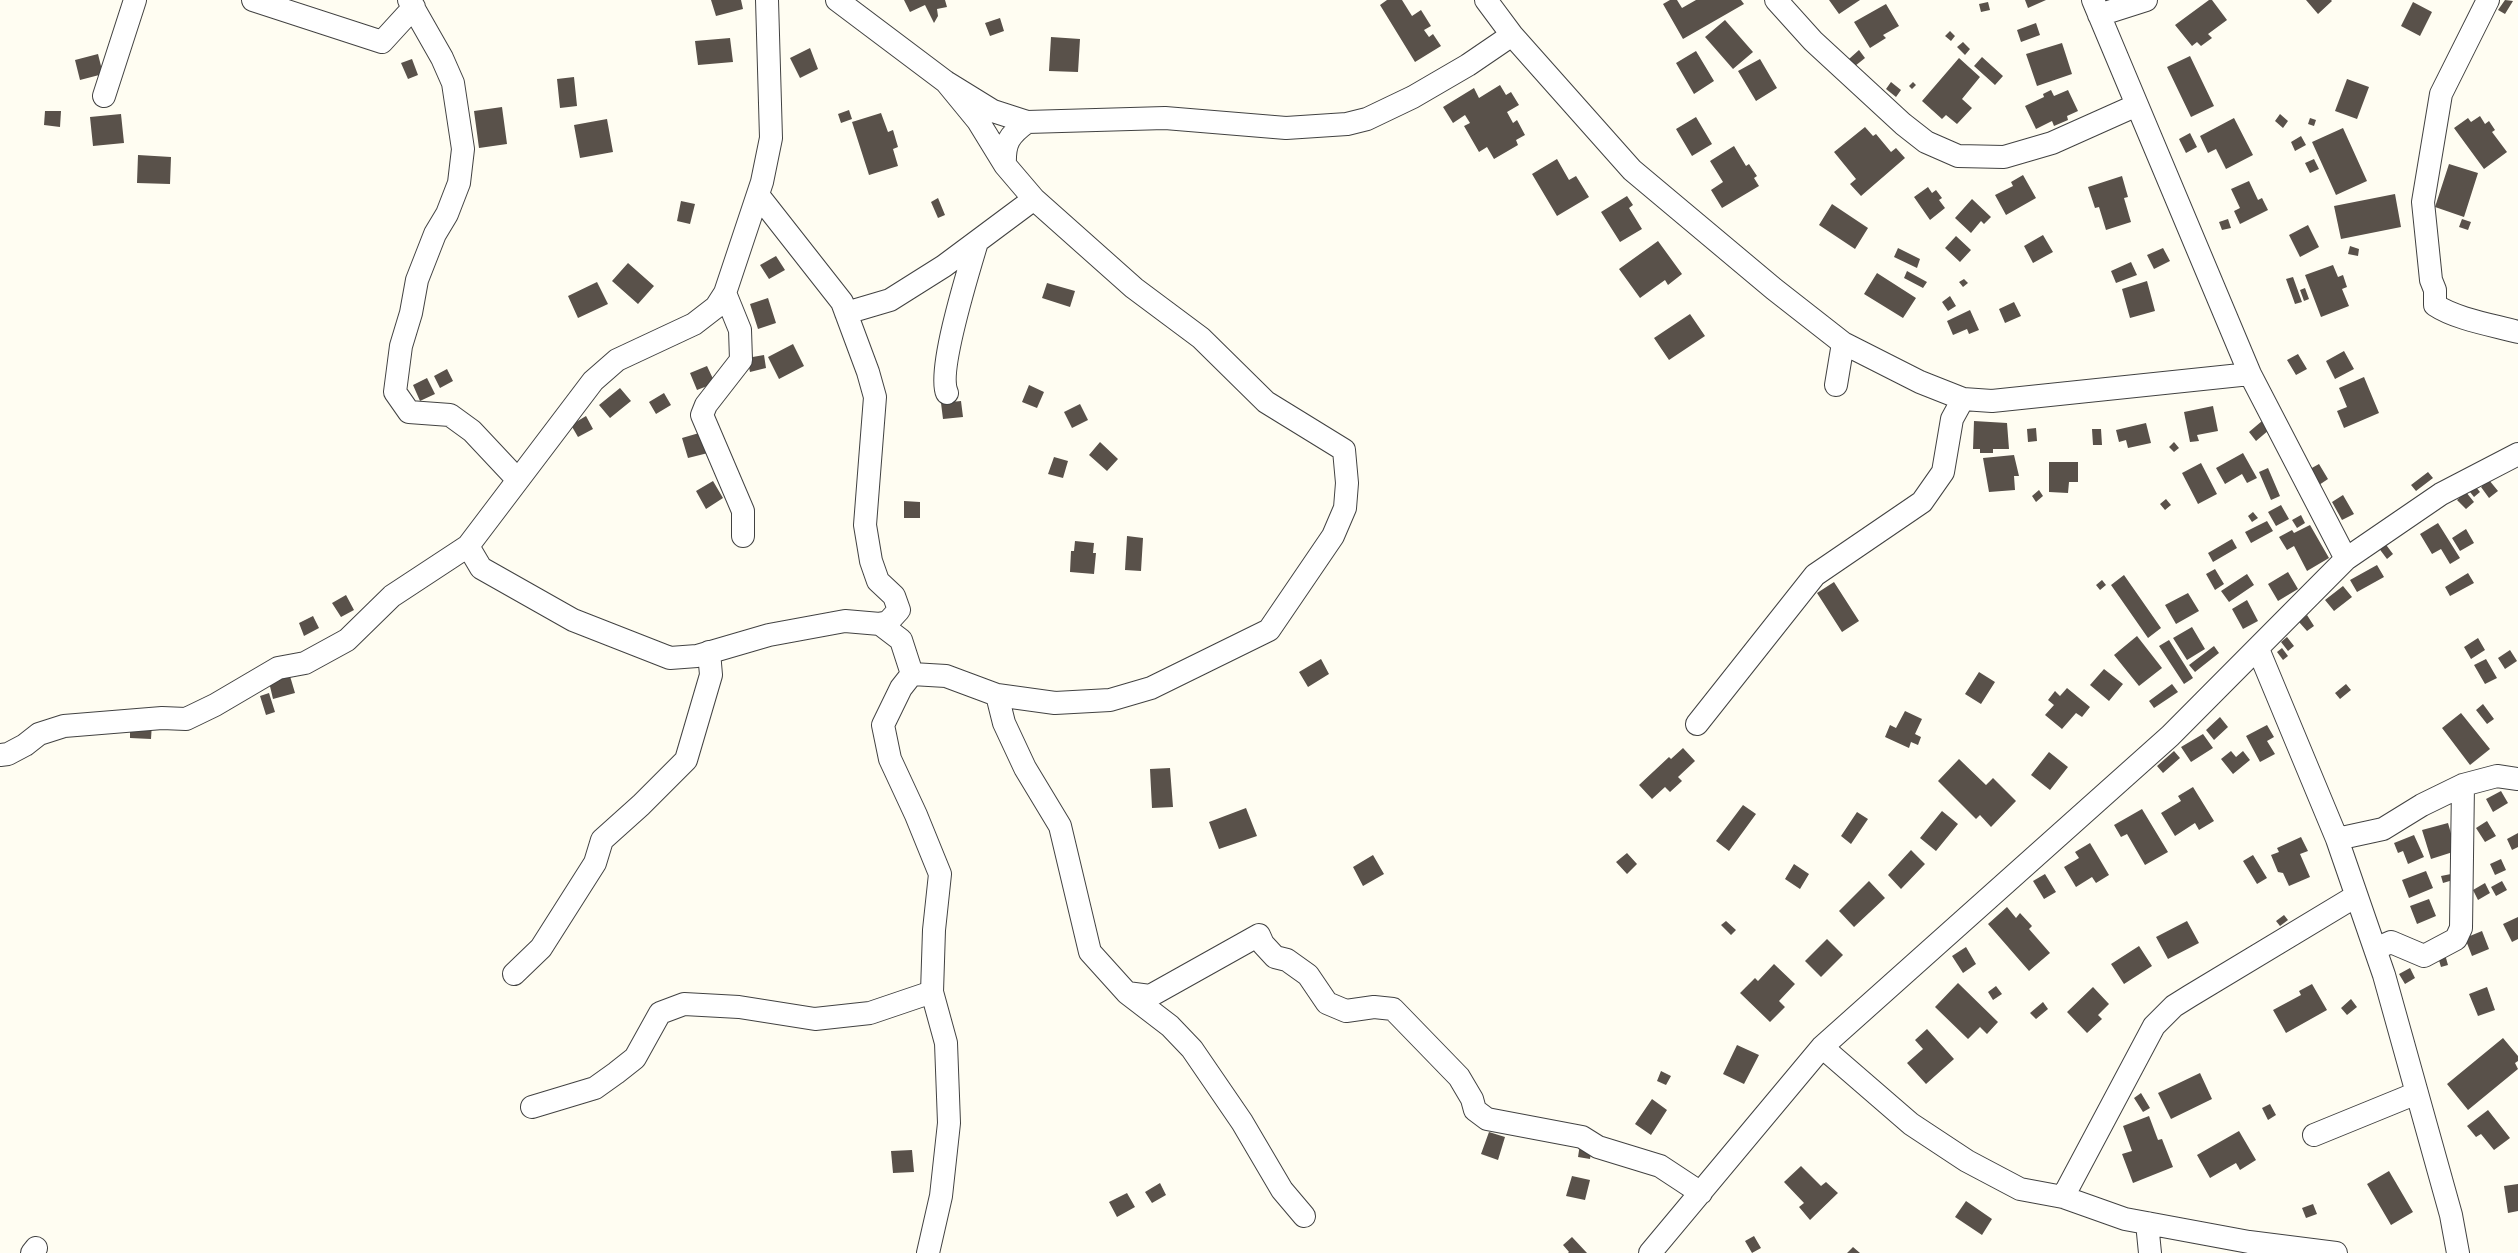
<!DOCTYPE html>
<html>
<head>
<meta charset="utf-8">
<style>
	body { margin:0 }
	canvas { display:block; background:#fffdf2 }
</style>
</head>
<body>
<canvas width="2518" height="1253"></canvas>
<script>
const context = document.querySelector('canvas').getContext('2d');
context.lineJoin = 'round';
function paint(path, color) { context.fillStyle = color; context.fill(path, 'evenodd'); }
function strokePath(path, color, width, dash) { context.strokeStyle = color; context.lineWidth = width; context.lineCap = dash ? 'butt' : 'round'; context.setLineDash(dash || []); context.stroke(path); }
const building = new Path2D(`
	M711 0H741L743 9 716 16Z
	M904 0H945L947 7 937 9 938 16 934 23 925 5 910 12Z
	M1387 0H1402L1412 16 1421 10 1431 26 1424 30 1429 37 1433 34 1441 46 1415 62 1380 5Z
	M1670 0H1677L1682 8 1696 0H1741L1744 4 1683 39 1663 4Z
	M1829 0H1860L1839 14Z
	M2025 0H2046L2028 8Z
	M2209 0H2212L2227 20 2208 34 2212 38 2201 46 2197 42 2192 46 2175 25Z
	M2306 0H2331L2332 1 2318 14Z
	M2505 0 2513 1 2505 14 2498 10Z
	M1988 2 1990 10 1981 12 1979 4Z
	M2413 2 2432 12 2420 36 2401 26Z
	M1886 4 1899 26 1883 35 1886 38 1870 48 1854 22Z
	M1000 18 1004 31 990 36 985 23Z
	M1725 20 1753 52 1733 69 1705 37Z
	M2036 23 2040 35 2021 42 2017 30Z
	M1950 31 1955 36 1951 41 1945 36Z
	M1051 37 1080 39 1078 72 1049 71Z
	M730 38 733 62 698 65 695 41Z
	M1963 42 1970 49 1965 55 1957 47Z
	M2062 43 2072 74 2037 86 2026 54Z
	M810 48 818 69 800 78 790 58Z
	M1859 50 1865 58 1855 66 1849 59Z
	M1696 51 1714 81 1694 94 1676 63Z
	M98 54 103 74 80 80 75 60Z
	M2190 56 2214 106 2191 117 2167 67Z
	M1982 57 2003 76 1995 85 1974 66Z
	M1959 58 1980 77 1962 99 1972 108 1957 124 1946 115 1942 119 1922 101Z
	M412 59 418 75 408 79 401 63Z
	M1760 59 1777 88 1756 101 1738 71Z
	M574 77 577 106 560 108 557 79Z
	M2347 79 2369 87 2357 119 2335 111Z
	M1891 82 1901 90 1896 97 1886 89Z
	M1913 82 1916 85 1912 89 1909 86Z
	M1500 85 1506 95 1511 92 1519 105 1507 112 1513 123 1517 120 1525 135 1516 140 1518 145 1494 159 1487 147 1479 152 1464 126 1470 123 1465 115 1453 123 1443 107 1474 88 1479 98Z
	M2051 90 2054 96 2068 90 2078 111 2067 116 2068 120 2054 126 2052 121 2036 129 2025 106 2044 97 2043 94Z
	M502 107 507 144 479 148 474 111Z
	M849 110 852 119 841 123 838 114Z
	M45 111H61L60 127 44 125Z
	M881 113 888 132 893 130 898 147 893 149 898 166 869 175 852 122Z
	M121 114 124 143 93 146 90 117Z
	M2280 114 2288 121 2283 128 2275 121Z
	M2480 116 2485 124 2489 121 2495 130 2492 132 2507 152 2484 169 2454 128 2468 118 2471 122Z
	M1696 117 1712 144 1692 156 1676 129Z
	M2234 118 2253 155 2226 169 2216 149 2208 153 2200 136Z
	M2310 118 2316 120 2314 126 2308 124Z
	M607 119 613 152 580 158 574 125Z
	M1865 127 1873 136 1876 134 1891 152 1896 148 1905 158 1861 196 1850 184 1856 179 1834 152Z
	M2343 128 2367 181 2336 195 2312 142Z
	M2190 133 2197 147 2186 153 2179 139Z
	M2301 136 2306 145 2295 151 2291 142Z
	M1734 146 1746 166 1749 164 1757 176 1754 178 1759 186 1722 208 1711 190 1723 182 1710 161Z
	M138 155 171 157 170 184 137 183Z
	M1557 159 1569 180 1576 176 1589 197 1557 216 1532 174Z
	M2314 159 2319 169 2310 173 2305 163Z
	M2449 164 2478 173 2464 217 2435 207Z
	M2023 175 2036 198 2006 215 1995 195 2013 186 2011 182Z
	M2122 176 2128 197 2124 198 2131 222 2106 230 2099 207 2095 208 2088 187Z
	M2249 181 2258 200 2262 198 2268 210 2240 224 2234 211 2240 208 2231 189Z
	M1928 187 1932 193 1936 190 1942 198 1939 200 1945 208 1930 220 1914 197Z
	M2395 194 2401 227 2341 239 2334 206Z
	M1627 196 1633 205 1629 208 1642 229 1620 242 1601 212Z
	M938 198 945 215 938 218 931 202Z
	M1972 199 1991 217 1984 224 1981 221 1971 233 1955 218Z
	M681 201 695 204 690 224 677 221Z
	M1832 204 1868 228 1855 249 1819 225Z
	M2228 219 2231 228 2222 230 2219 222Z
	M2462 219 2471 222 2468 230 2459 227Z
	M2308 225 2319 247 2300 257 2289 235Z
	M2043 235 2053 252 2033 263 2024 246Z
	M1956 236 1971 250 1960 262 1945 248Z
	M1658 241 1682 274 1668 285 1665 280 1640 298 1619 269Z
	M2350 246 2359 249 2358 256 2348 254Z
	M1898 248 1920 259 1917 268 1894 257Z
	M2163 248 2170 261 2154 269 2147 255Z
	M776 256 785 270 769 279 760 265Z
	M2131 262 2137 275 2116 283 2111 271Z
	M628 263 654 286 638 304 612 281Z
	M2333 265 2338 277 2343 275 2347 287 2342 289 2349 306 2321 317 2305 275Z
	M1907 271 1927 282 1923 288 1904 278Z
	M1877 273 1916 298 1903 318 1864 294Z
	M2293 277 2302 302 2295 304 2286 279Z
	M1964 279 1968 283 1963 287 1959 282Z
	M2147 281 2155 311 2130 318 2122 289Z
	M597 282 608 304 578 318 568 296Z
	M1047 283 1075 291 1070 307 1042 298Z
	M2305 288 2309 299 2304 301 2300 290Z
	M1950 296 1956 306 1948 311 1942 302Z
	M768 298 776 323 758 329 750 304Z
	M2014 302 2021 316 2005 323 1999 309Z
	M1970 310 1979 330 1969 334 1967 329 1953 335 1947 321Z
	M1690 314 1705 336 1669 360 1654 338Z
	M793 344 804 366 779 379 768 357Z
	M2344 351 2354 369 2335 379 2326 361Z
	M2298 354 2307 369 2296 375 2287 360Z
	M764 355 766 368 750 372 747 358Z
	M707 366 715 383 697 390 690 373Z
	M447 369 453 381 440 388 434 376Z
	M2364 377 2379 413 2344 428 2337 411 2347 407 2339 388Z
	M427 378 435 394 420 401 413 385Z
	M1029 385 1044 392 1037 408 1022 402Z
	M620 388 631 401 610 418 599 405Z
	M664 393 671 405 656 414 649 402Z
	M961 401 963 417 943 419 941 403Z
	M1080 404 1088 420 1072 428 1064 412Z
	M2213 406 2218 431 2197 435 2199 441 2190 442 2184 412Z
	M586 416 593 429 578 437 571 425Z
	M1974 421 2007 423 2009 449H1993V453H1980V449H1973Z
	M2262 421 2269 430 2256 441 2249 432Z
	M2146 423 2151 443 2128 448 2126 440 2119 442 2116 430Z
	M2036 428 2037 441 2028 442 2027 429Z
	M2092 429H2101L2102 445H2093Z
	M706 431 712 452 688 458 682 438Z
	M1100 442 1118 459 1107 471 1089 455Z
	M2174 442 2179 448 2174 452 2169 447Z
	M2243 453 2257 478 2247 483 2242 474 2225 484 2216 468Z
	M2014 455 2019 476H2014L2015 490 1989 492 1983 458Z
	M1054 457 1068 461 1063 478 1048 474Z
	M2049 462H2078V482H2069L2068 493 2049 492Z
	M2201 463 2217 494 2198 504 2182 473Z
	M2319 464 2328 479 2319 485 2310 469Z
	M2268 468 2280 496 2271 500 2259 472Z
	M2428 472 2433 478 2416 491 2411 485Z
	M2489 480 2498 491 2489 498 2481 487Z
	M713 481 723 498 706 509 696 491Z
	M2476 487 2480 492 2474 497 2470 492Z
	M2039 490 2043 496 2036 502 2032 496Z
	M2466 492 2474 502 2466 509 2457 500Z
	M2343 495 2354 514 2342 520 2332 502Z
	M2166 499 2171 505 2165 510 2160 504Z
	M904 501 920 502V518H904Z
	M2281 505 2289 519 2276 526 2268 512Z
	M2253 512 2258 518 2252 522 2248 516Z
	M2301 515 2305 523 2297 528 2292 520Z
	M2267 521 2273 531 2251 543 2245 532Z
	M2438 523 2460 558 2450 564 2441 549 2432 554 2420 534Z
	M2310 525 2329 558 2307 571 2294 546 2287 550 2279 537 2292 530 2294 533Z
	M2466 529 2474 543 2460 551 2452 538Z
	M1127 536 1143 538 1141 571 1125 570Z
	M2232 539 2237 548 2213 562 2208 553Z
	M1075 541 1094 543 1093 553H1096L1094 574 1070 572 1071 551H1074Z
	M2384 542 2393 554 2387 559 2378 547Z
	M2377 565 2384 577 2357 592 2350 580Z
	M2215 569 2224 584 2215 590 2206 574Z
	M2288 572 2298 589 2278 601 2268 584Z
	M2468 573 2474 583 2450 596 2445 587Z
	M2247 574 2254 585 2229 602 2221 591Z
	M2124 575 2161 628 2148 638 2111 585Z
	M2102 580 2106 585 2100 590 2096 585Z
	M1834 582 1859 621 1842 632 1817 593Z
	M2343 586 2352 597 2334 611 2325 600Z
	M2188 593 2199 611 2176 624 2165 605Z
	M346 595 354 610 341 617 332 603Z
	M2247 600 2258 621 2243 629 2232 609Z
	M2307 615 2314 626 2307 631 2299 622Z
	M313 616 319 628 304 636 299 623Z
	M2192 627 2205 649 2187 660 2173 638Z
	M2137 636 2162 668 2139 686 2114 655Z
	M2287 637 2294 646 2288 651 2281 642Z
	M2478 638 2485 650 2471 659 2464 647Z
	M2169 640 2193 678 2184 684 2159 646Z
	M2214 646 2219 653 2195 672 2189 665Z
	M2282 648 2288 656 2283 660 2277 652Z
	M2510 650 2517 661 2505 669 2498 658Z
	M1321 659 1329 674 1308 687 1299 672Z
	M2486 659 2497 678 2485 684 2474 665Z
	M2104 669 2123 684 2109 701 2090 685Z
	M1979 672 1995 682 1981 704 1965 694Z
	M290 676 295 693 273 699 269 682Z
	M2172 684 2178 692 2154 708 2149 701Z
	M2346 684 2351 690 2340 699 2335 693Z
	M2067 688 2090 707 2082 717 2076 713 2062 729 2045 715 2054 705 2048 700 2055 691 2060 696Z
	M269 693 275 712 266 715 260 696Z
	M2483 704 2494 719 2487 724 2476 710Z
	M1905 711 1922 719 1915 734 1921 737 1918 745 1911 742 1909 748 1885 737 1890 725 1896 728Z
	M2461 713 2490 749 2470 765 2442 728Z
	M2220 717 2228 727 2214 740 2206 730Z
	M152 723 151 739 130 738V725Z
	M2267 725 2274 737 2267 741 2275 754 2260 762 2246 736Z
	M2203 734 2213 748 2191 762 2181 747Z
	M1683 748 1695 761 1678 777 1682 781 1670 792 1665 787 1652 799 1639 785 1669 757 1671 759Z
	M2174 751 2180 758 2163 773 2157 766Z
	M2231 751 2236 757 2243 751 2250 760 2233 774 2221 759Z
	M2049 752 2068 767 2050 790 2031 775Z
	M1959 759 1986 785 1993 778 2016 801 1991 827 1980 815 1976 819 1938 781Z
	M1170 768 1173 807 1152 808 1150 769Z
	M2193 787 2214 821 2199 830 2195 823 2175 836 2161 813 2181 801 2178 796Z
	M2501 791 2508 803 2493 812 2486 799Z
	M1743 805 1756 814 1729 851 1716 841Z
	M1246 808 1257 836 1219 849 1209 822Z
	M2142 809 2168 852 2145 865 2127 834 2121 837 2114 825Z
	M1942 811 1958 824 1936 851 1920 838Z
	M1857 812 1868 819 1851 844 1841 836Z
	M2487 821 2496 836 2485 842 2476 828Z
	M2448 823 2456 851 2431 859 2422 830Z
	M2518 833V847L2512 850 2507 839Z
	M2414 835 2424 857 2408 864 2403 851 2398 853 2394 843Z
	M2301 837 2308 851 2300 854 2310 877 2289 886 2283 873 2278 872 2271 855 2279 852 2277 848Z
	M2090 843 2109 875 2096 883 2092 877 2076 887 2064 867 2079 858 2075 852Z
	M1911 850 1925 864 1901 889 1888 875Z
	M1627 853 1637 864 1627 874 1616 862Z
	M1373 855 1384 874 1363 886 1353 867Z
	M2253 855 2267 878 2257 884 2243 861Z
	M2501 859 2506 870 2495 875 2490 864Z
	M1794 864 1809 874 1800 889 1785 879Z
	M2426 871 2433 888 2409 898 2402 880Z
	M2045 874 2056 892 2044 899 2033 881Z
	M2451 874 2453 880 2443 883 2441 876Z
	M1869 881 1885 898 1854 927 1839 911Z
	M2502 881 2507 890 2496 896 2491 887Z
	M2485 883 2490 893 2478 900 2473 890Z
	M2429 899 2436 916 2417 924 2410 906Z
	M2007 907 2016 918 2020 913 2032 926 2029 929 2050 953 2029 971 1988 924Z
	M2284 915 2288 920 2280 926 2276 921Z
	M2518 917V939L2512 942 2503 924Z
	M1726 921 1736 930 1731 935 1721 925Z
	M2187 921 2199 943 2168 959 2156 937Z
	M2482 931 2489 949 2472 956 2465 938Z
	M1827 939 1843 955 1821 977 1805 961Z
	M2139 946 2152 966 2124 984 2111 964Z
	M1966 947 1976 964 1963 973 1952 956Z
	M2444 951 2448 965 2441 967 2437 954Z
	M1774 964 1795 984 1779 1001 1785 1007 1770 1022 1740 993 1755 978 1758 981Z
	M2410 968 2415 978 2405 984 2399 974Z
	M1958 983 1998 1022 1987 1034 1980 1027 1968 1039 1935 1007Z
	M2312 984 2327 1010 2286 1033 2273 1010 2301 995 2299 991Z
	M1996 986 2002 994 1993 1000 1988 992Z
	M2093 987 2109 1004 2098 1015 2102 1019 2087 1033 2067 1012Z
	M2487 987 2495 1010 2478 1016 2469 994Z
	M2351 999 2357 1007 2347 1015 2341 1008Z
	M2043 1002 2048 1009 2036 1019 2030 1013Z
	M1927 1029 1954 1059 1926 1084 1907 1063 1923 1049 1915 1040Z
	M2503 1038 2518 1056V1061L2515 1063 2518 1069 2468 1110 2447 1084Z
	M1737 1045 1759 1055 1744 1084 1723 1074Z
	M1661 1071 1671 1076 1666 1085 1657 1081Z
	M2200 1073 2212 1099 2171 1119 2158 1093Z
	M2141 1093 2150 1108 2143 1112 2134 1098Z
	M1652 1099 1667 1110 1651 1135 1635 1124Z
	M2270 1104 2276 1115 2268 1120 2262 1108Z
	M2488 1110 2510 1138 2494 1150 2481 1134 2476 1137 2467 1126Z
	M2149 1116 2158 1140 2162 1139 2173 1167 2133 1183 2122 1154 2132 1151 2123 1126Z
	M2239 1131 2256 1160 2240 1170 2236 1163 2210 1178 2197 1155Z
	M1489 1132 1505 1137 1498 1160 1481 1154Z
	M1580 1144 1592 1146 1590 1159 1578 1157Z
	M912 1150 914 1172 893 1173 891 1151Z
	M1801 1166 1821 1186 1826 1182 1838 1193 1810 1220 1799 1207 1804 1203 1784 1182Z
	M2389 1171 2413 1212 2391 1225 2367 1184Z
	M1572 1176 1590 1180 1585 1200 1566 1196Z
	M1160 1183 1166 1195 1152 1203 1145 1192Z
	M2518 1184V1211L2508 1213 2504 1186Z
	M1127 1193 1135 1207 1117 1217 1109 1202Z
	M1966 1201 1992 1219 1982 1235 1955 1217Z
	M2313 1204 2317 1214 2306 1218 2302 1208Z
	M1754 1236 1761 1248 1752 1253 1745 1241Z
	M1572 1237 1587 1253H1568L1569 1252 1563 1245Z
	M1853 1247 1860 1253H1847Z`);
const minor = new Path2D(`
	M253 0 382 42 414 7
	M409 0 442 58 453 83 463 149 459 183 447 214 435 234 417 280 411 313 401 346 395 392 409 412 450 415 472 431 518 480
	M837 0 946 82 993 111 1027 122 1165 118 1286 128 1347 124 1367 119 1413 97 1468 65 1512 35
	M1486 0 1512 35 1632 170 1774 289 1843 343 1920 382 1963 399 1992 401 2250 374
	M1776 0 1813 41 1903 124 1926 142 1958 156 2004 157 2052 143 2137 105
	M2093 0 2250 374 2346 559
	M2488 0 2441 94 2423 202 2431 280 2435 290V305C2456 319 2492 325 2518 332
	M2099 15 2146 0
	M104 96 135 0
	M1005 165C1004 143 1009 135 1027 122
	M758 195 842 302 868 372 875 397 865 525 871 561 878 581 894 596 899 610 888 622 880 624
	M725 293 740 330 741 360 706 405 702 415 743 511V536
	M846 313 890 300 944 266 1034 199
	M1836 385 1843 343
	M947 393C937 371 969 269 977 242
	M468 546 481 568 573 620 670 658 697 656 769 635 845 621 880 624 901 640 912 674
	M2258 649 2337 839 2384 975 2451 1215 2458 1253
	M997 695 1004 723 1025 768 1060 826 1090 952 1127 993 1170 1026 1192 1049 1242 1122 1282 1190 1304 1216
	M1697 724 1815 575 1922 502 1943 472 1952 419 1963 399
	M0 755 8 754 25 745 39 734 64 726 162 718 186 719 215 705 278 668 305 663 347 640 392 596 468 546 593 381 617 360 694 324 716 307 725 293 762 182 771 138 767 0
	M2337 839 2383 829 2422 805 2463 785 2497 776 2518 779
	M2375 949 2391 942 2424 956 2456 939 2461 928 2463 785
	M514 974 541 948 595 863 602 840 641 805 686 760 711 675 709 652
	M1127 993 1150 996 1259 935 1263 944 1275 957 1287 960 1308 975 1327 1003 1346 1011 1374 1007 1393 1009 1459 1077 1472 1099 1475 1110 1487 1119 1582 1137 1598 1147 1660 1166 1701 1193
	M1822 1047 1911 1124 1967 1161 2020 1189 2063 1197 2125 1219 2249 1242 2336 1253
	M532 1107 595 1088 616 1073 635 1058 660 1013 684 1004 739 1007 815 1019 870 1013 932 992
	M2314 1135 2417 1093
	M2063 1197 2154 1026 2174 1006 2190 996 2356 896
	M2147 1223 2150 1253
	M32 1253 36 1248
	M928 1253 941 1196 949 1123 946 1043 932 992 934 930 940 874 916 815 890 759 883 725 901 688 912 674 946 676 997 695 1055 703 1110 700 1151 688 1269 630 1333 536 1345 508 1347 483 1344 450 1266 402 1201 338 1134 288 1034 199 1005 165 978 121 946 82
	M1650 1253 1822 1047 2170 736 2346 559 2441 494 2518 454`);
paint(building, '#59514a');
strokePath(minor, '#424242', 24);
strokePath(minor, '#fff', 22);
</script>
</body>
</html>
